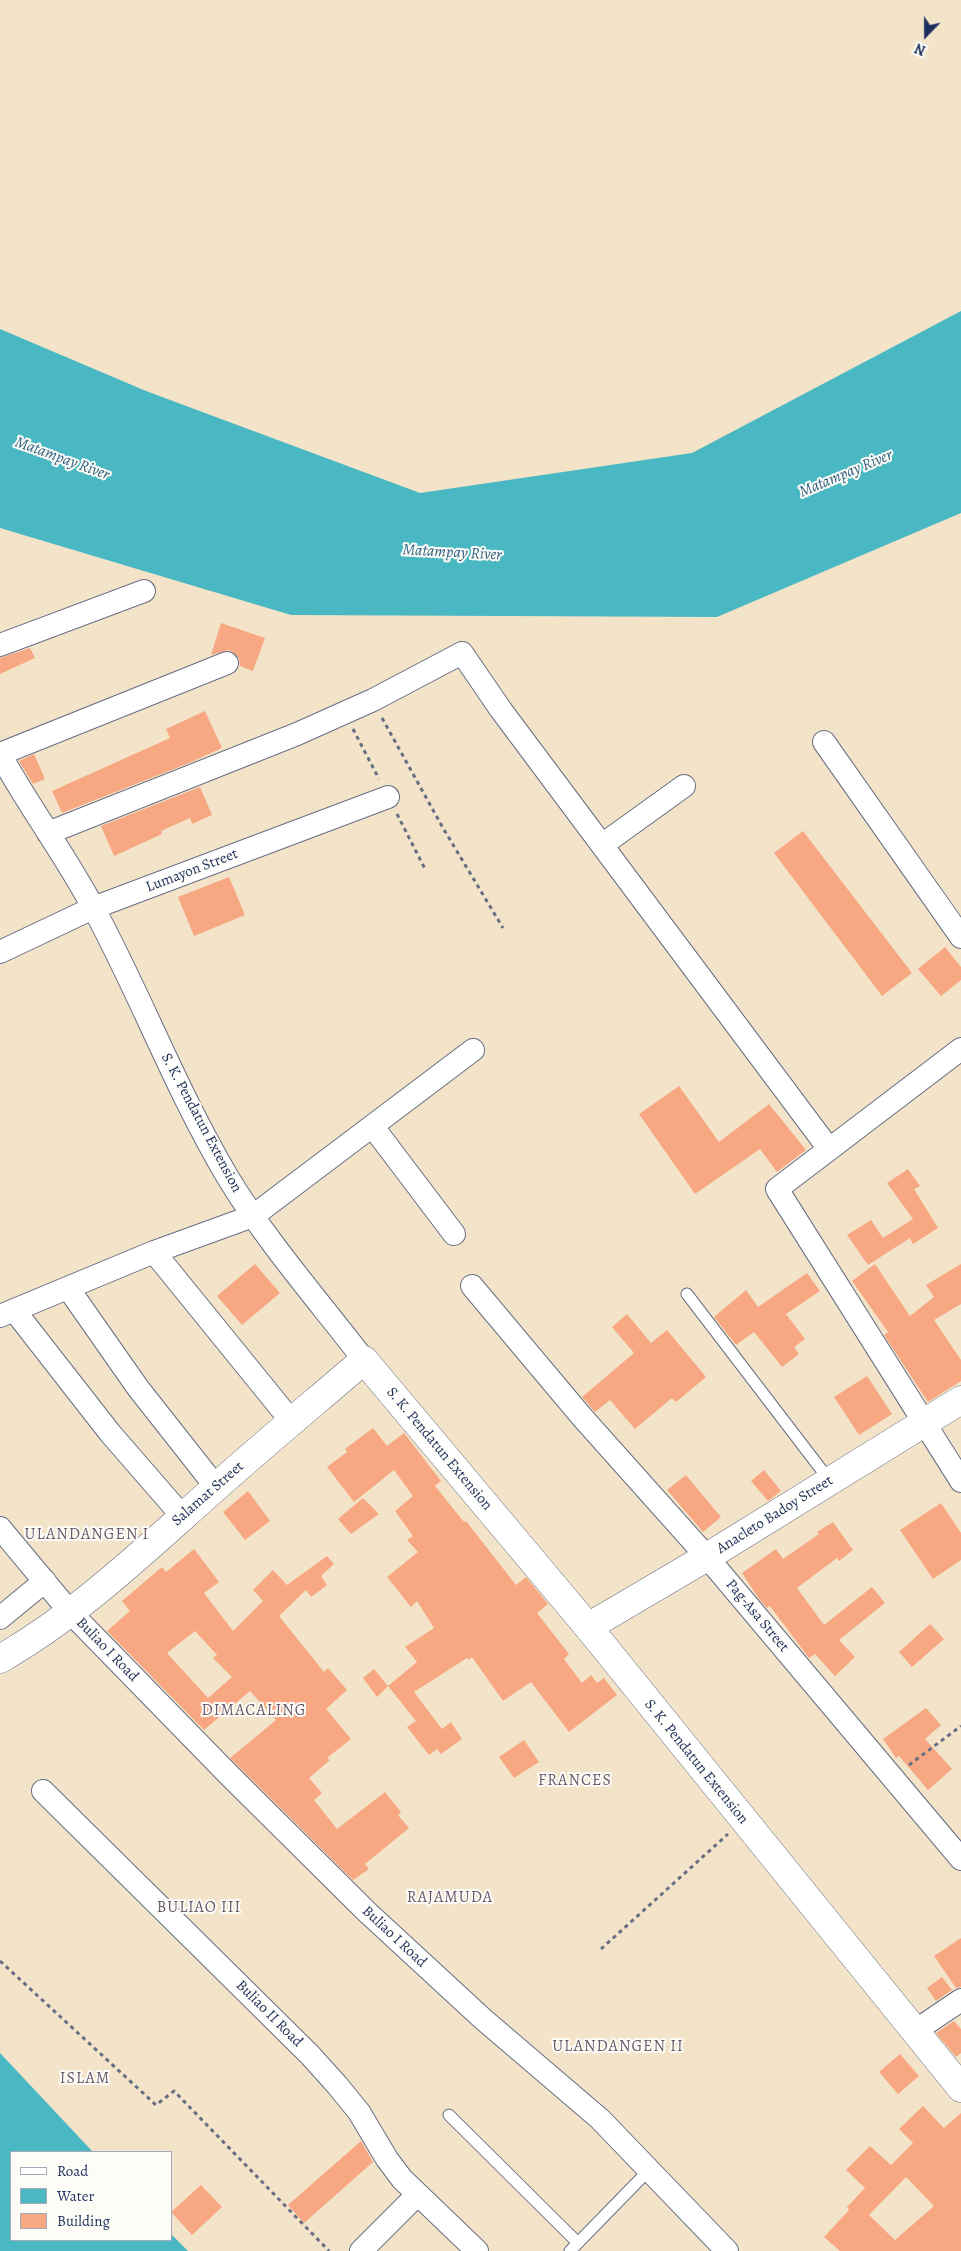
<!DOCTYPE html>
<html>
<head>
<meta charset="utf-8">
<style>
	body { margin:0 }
	#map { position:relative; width:961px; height:2251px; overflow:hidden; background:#f3e4c9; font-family:Alegreya,serif }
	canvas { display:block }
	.legend { position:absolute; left:10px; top:2151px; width:162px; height:90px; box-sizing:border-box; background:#fdfcf7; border:1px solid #a3aaba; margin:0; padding:6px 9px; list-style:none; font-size:15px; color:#1b2f5e }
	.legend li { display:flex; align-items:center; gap:10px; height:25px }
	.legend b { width:25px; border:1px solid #a3aaba }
	.north { position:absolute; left:901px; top:10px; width:50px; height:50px; -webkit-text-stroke:4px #fdfcf7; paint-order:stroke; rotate:202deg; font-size:14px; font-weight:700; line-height:20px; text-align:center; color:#1b2f5e }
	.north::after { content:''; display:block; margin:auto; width:18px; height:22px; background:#1b2f5e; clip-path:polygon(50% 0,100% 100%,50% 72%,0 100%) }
</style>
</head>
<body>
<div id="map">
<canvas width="961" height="2251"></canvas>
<ul class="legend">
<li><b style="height:6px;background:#fff"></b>Road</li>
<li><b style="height:14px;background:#4ab8c3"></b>Water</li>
<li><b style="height:14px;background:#f7a883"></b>Building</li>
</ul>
<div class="north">N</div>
</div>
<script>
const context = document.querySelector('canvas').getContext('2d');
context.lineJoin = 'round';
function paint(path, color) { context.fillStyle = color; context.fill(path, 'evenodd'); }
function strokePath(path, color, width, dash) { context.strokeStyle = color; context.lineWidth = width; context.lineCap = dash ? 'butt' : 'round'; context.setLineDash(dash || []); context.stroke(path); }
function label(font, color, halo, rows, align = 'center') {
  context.font = font + ' Alegreya,serif'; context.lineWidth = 4; context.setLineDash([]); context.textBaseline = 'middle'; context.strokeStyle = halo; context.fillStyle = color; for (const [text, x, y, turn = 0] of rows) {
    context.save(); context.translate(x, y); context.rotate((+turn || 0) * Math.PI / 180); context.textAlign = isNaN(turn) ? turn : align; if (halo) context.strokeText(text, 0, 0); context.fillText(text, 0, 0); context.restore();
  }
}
const water = new Path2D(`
	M961 311V513L717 617 291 615 0 528V329L146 391 420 493 692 453Z
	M0 2053 93 2152H11V2240H171V2234L188 2251H0Z`);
const building = new Path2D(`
	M221 623 265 638 253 671 240 666 239 658 229 650 211 655Z
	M30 648 35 658 0 674V658Z
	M205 711 222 748 189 763 62 813 52 791 170 738 166 729Z
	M34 754 45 779 33 784 19 761Z
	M200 787 212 815 192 824 190 818 161 831 162 834 114 856 101 826Z
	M803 831 912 973 882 996 774 853Z
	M229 877 245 915 194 936 178 897Z
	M945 947 961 967V980L941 996 918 969Z
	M679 1086 719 1142 769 1104 806 1150 777 1172 760 1149 695 1194 639 1114Z
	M908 1169 920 1186 914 1189 938 1228 913 1244 910 1238 868 1265 847 1235 871 1220 883 1238 913 1219 887 1183Z
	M255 1264 280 1293 242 1325 217 1296Z
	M875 1264 910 1316 934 1297 926 1285 961 1264V1304L934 1320 961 1360V1381L928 1402 884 1335 888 1332 852 1281Z
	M807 1273 820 1291 786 1314 805 1339 794 1347 799 1354 782 1367 754 1332 736 1345 714 1317 746 1290 758 1307Z
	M627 1314 651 1343 667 1330 706 1377 676 1402 672 1398 635 1429 610 1400 595 1412 582 1397 634 1353 612 1327Z
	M867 1376 892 1414 859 1435 834 1397Z
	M373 1428 387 1446 404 1433 441 1481 435 1486 464 1522 466 1521 516 1585 526 1577 548 1604 537 1613 569 1654 564 1659 582 1683 591 1675 597 1683 604 1678 617 1695 569 1732 531 1682 503 1701 472 1657 469 1660 467 1658 414 1692 442 1729 451 1722 462 1739 441 1754 437 1749 429 1755 407 1727 416 1721 388 1686 417 1662 405 1647 434 1628 417 1601 411 1607 387 1577 418 1552 407 1540 413 1536 395 1511 413 1496 394 1470 354 1502 327 1467 347 1452 345 1449Z
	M764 1470 781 1491 768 1501 751 1481Z
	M686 1475 721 1517 703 1532 667 1490Z
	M248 1491 270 1521 245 1540 223 1512Z
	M363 1498 379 1514 351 1534 338 1519Z
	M941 1503 961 1533V1560L933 1579 900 1530Z
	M833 1522 853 1550 839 1561 837 1558 797 1588 824 1625 872 1587 885 1603 839 1640 855 1657 835 1676 815 1654 809 1658 770 1606 767 1608 759 1599 742 1573 776 1549 783 1559 819 1534 817 1532Z
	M194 1549 219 1582 204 1593 233 1631 263 1601 253 1590 273 1570 287 1585 327 1556 334 1564 321 1576 327 1585 311 1597 306 1590 279 1616 324 1672 328 1668 347 1690 326 1709 351 1739 327 1758 330 1760 309 1778 322 1793 314 1800 337 1829 385 1792 401 1812 398 1815 409 1828 365 1864 369 1869 353 1880 230 1758 276 1720 250 1691 204 1730 107 1631 130 1611 122 1601 162 1567 166 1572ZM195 1631 217 1655 213 1658 232 1677 208 1698 167 1653Z
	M930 1624 944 1639 912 1667 899 1652Z
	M374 1669 388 1686 377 1697 363 1678Z
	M926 1708 941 1725 925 1739 952 1769 928 1790 899 1756 896 1758 883 1739Z
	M524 1740 539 1762 514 1778 499 1757Z
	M961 1938V1987L956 1988 934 1956Z
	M942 1977 952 1990 936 2001 927 1988Z
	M954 2021 961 2029V2053L956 2057 936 2033Z
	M900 2054 919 2076 898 2094 879 2072Z
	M923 2106 944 2128 961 2113V2251H840L824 2237 849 2210 847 2207 865 2188 846 2170 870 2146 891 2165 913 2143 899 2129ZM906 2177 934 2206 895 2240 869 2215Z
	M361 2141 373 2162 304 2223 288 2205Z
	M201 2185 222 2207 192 2235 171 2212Z`);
const path = new Path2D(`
	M382 718 443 828 503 928
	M353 729 379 779
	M397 814 425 869
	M909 1765 961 1726
	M601 1949 728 1834
	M0 1961 156 2105 174 2091 329 2251`);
const service = new Path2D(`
	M687 1294 830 1481
	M449 2115 578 2243
	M570 2251 649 2170`);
const minor = new Path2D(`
	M0 645 144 591
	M824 742 961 937
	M0 754C29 807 66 856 94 909 141 996 176 1090 227 1176 266 1241 318 1300 364 1360
	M0 754 227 663
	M48 833 297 734 373 700 462 653 501 710 829 1149
	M602 845 684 786
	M0 952 93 908 388 797
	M961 1049 777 1189 961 1481
	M373 1127 454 1234
	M154 1252 292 1422
	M472 1286 582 1417 707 1557 961 1859
	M68 1288 138 1388 216 1487
	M14 1310 110 1433 183 1517
	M0 1316 154 1252 253 1216 473 1050
	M0 1528 70 1612 229 1775 367 1912 483 2019 600 2119 727 2251
	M0 1618 45 1581
	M43 1791 310 2055 337 2085 359 2112 387 2159 402 2179 477 2251
	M915 2031 961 2000
	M361 2251 417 2195`);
const tertiary = new Path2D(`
	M588 1627 961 2088`);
const primary = new Path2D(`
	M0 1659C80 1613 146 1549 214 1489 263 1445 314 1403 364 1360L588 1627 707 1557 961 1400`);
const streetNames = [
	["Lumayon Street",192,871,-21],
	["S. K. Pendatun Extension",201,1123,62],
	["S. K. Pendatun Extension",439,1449,50],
	["Salamat Street",208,1494,-41],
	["Anacleto Badoy Street",775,1515,-32],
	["Pag-Asa Street",757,1616,50],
	["Buliao I Road",107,1650,46],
	["S. K. Pendatun Extension",696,1762,51],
	["Buliao I Road",394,1937,43],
	["Buliao II Road",269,2014,45]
];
const waterNames = [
	["Matampay River",62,459,20],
	["Matampay River",846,474,-23],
	["Matampay River",452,553,3]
];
const neighbourhoodNames = [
	["ULANDANGEN I",87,1535],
	["DIMACALING",254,1711],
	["FRANCES",575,1781],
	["RAJAMUDA",450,1898],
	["BULIAO III",199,1908],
	["ULANDANGEN II",618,2047],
	["ISLAM",85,2079]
];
paint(water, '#4ab8c3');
paint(building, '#f7a883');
strokePath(service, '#676e83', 13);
strokePath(minor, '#676e83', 24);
strokePath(tertiary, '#676e83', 29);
strokePath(primary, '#676e83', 29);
strokePath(path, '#676e83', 3, [4, 4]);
strokePath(service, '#fff', 11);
strokePath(minor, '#fff', 22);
strokePath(tertiary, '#fff', 28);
strokePath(primary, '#fff', 28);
label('15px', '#1b2f5e', '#fdfcf7', streetNames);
label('italic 16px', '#2b5f81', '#fdfcf7', waterNames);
context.letterSpacing = '1px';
label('16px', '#68596b', '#fdfcf7', neighbourhoodNames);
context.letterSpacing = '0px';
</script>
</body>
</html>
